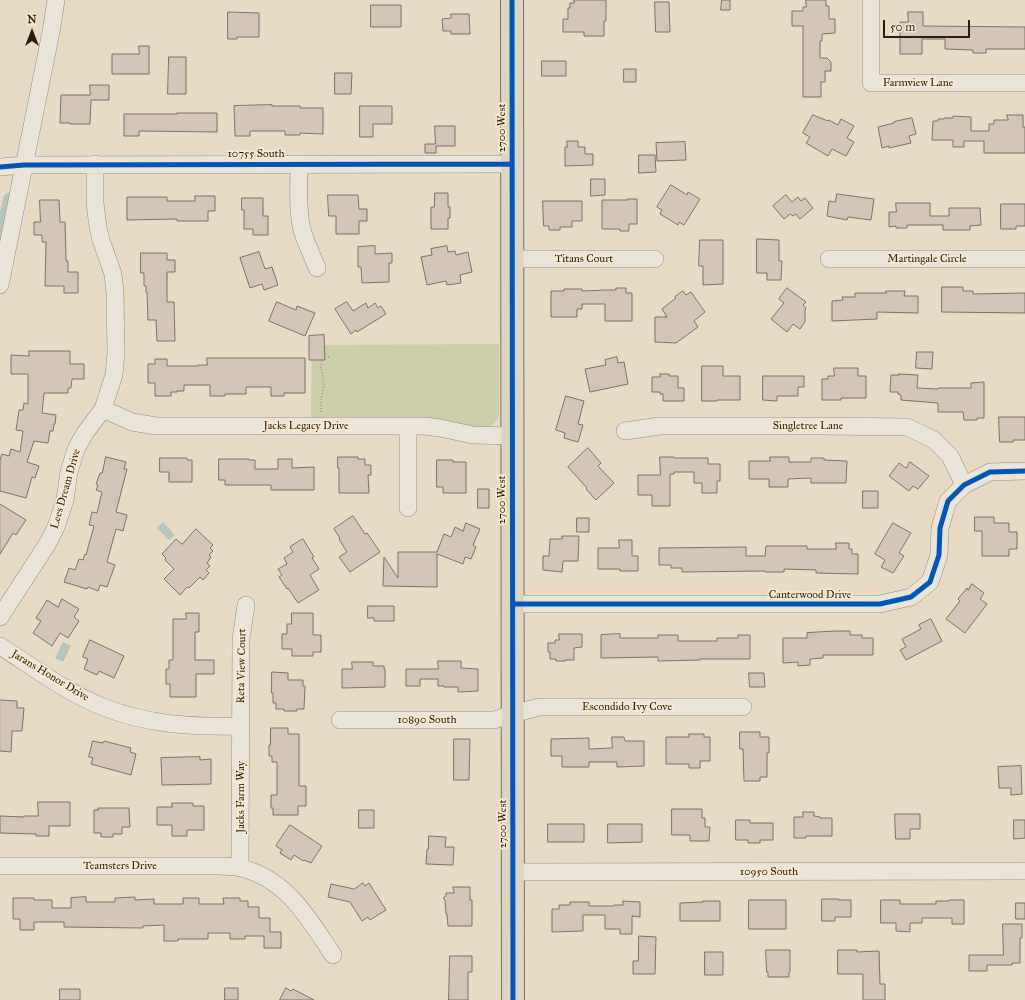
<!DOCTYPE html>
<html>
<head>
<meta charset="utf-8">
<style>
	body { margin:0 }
	#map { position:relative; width:1025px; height:1000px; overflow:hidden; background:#e7dbc4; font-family:"IM FELL Great Primer",serif }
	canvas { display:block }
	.north { position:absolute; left:12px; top:12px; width:40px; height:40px; -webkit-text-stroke:3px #f9ebcf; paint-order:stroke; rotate:0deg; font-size:11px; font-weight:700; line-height:16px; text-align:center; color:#2a1a0c }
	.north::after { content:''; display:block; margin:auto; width:14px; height:18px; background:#2a1a0c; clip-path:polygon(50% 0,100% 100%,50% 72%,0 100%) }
	.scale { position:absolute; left:883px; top:20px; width:87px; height:18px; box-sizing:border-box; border:2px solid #2a1a0c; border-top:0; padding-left:5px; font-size:12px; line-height:14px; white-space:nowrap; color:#2a1a0c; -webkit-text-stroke:3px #f9ebcf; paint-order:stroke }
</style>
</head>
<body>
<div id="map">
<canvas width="1025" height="1000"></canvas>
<div class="north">N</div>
<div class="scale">50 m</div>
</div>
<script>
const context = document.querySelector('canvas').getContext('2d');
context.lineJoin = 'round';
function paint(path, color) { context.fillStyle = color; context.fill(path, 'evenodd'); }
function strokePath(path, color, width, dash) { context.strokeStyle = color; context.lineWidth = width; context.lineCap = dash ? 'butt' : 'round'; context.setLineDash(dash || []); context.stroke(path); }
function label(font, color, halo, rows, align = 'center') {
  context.font = font + ' "IM FELL Great Primer",serif'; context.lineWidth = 3.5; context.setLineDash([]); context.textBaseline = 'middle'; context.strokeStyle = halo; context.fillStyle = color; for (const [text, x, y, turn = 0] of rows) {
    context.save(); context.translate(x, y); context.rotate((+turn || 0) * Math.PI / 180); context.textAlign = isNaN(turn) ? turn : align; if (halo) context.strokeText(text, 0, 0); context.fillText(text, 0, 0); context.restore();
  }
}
const green = new Path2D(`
	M499 344V415C497 422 493 426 485 427L311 418 312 345Z`);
const water = new Path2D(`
	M163 522 175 535 169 540 157 528Z
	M63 642 71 646 63 662 55 658Z`);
const canal = new Path2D(`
	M0 239 9 199`);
const building = new Path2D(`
	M574 0H606V21H604V36H584V32H563V19H568V8H570V3H574Z
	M722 0H730V10H721Z
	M806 0H826V6H829V19H835V33L822 34V41H820V58H827L831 62V71H825V82H821V97H803V26H792V11H803V7H806Z
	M655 2H669L670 32H656Z
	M371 5H401V27H371Z
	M228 12 259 13V37H237V39H228Z
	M908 12H923V26L1025 27V49H986V53H973V50L945 49V39H922V54H900V22H908Z
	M451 14H469L470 34H451V31H443L442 19 451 18Z
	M139 46H149V74H112V54H139Z
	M169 57H186V94H168Z
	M542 61H566V76H542Z
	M624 69H636V82H624Z
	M335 73H352L351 94H335Z
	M90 85H109V100H91L90 124H70V123H60L61 95H90Z
	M272 105V106H300V108H323V134L300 133V135H285V131H250V136H235L234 106Z
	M360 106H392V124H373V137H360Z
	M177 113H217V132L139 131V136H124V114H177Z
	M813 115 828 121 829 120 838 125 841 119 854 126 847 138 854 142 846 156 832 149 828 156 806 143 810 137 803 133Z
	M1007 115H1023V127H1025V153H984V141H964V147H953V140H932L933 121H938V119H944V118H953V116L971 117V131H989V124H994V120H1008Z
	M912 118 916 134 909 136 911 143 889 148V146L882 148 878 127 894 123V122Z
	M435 126H455V146H436V153H425V144H435Z
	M567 141H578V147H585V154H593V165L565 166V147H567Z
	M685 142 686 160 657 161 656 143Z
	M639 155H655L656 172 639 173Z
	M591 179H605V195L591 196Z
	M671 185 687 195 688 192 700 199 684 225 679 222 678 225 660 214 662 210 657 207Z
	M435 193H448V207H450V218H448V229H431V207H434Z
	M837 194 874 199 871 220 848 217 847 220 827 216 829 201 835 202Z
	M328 195H358L359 209H367V221H359V234H336V216H329Z
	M786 195 792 202 798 197 801 201 805 198 813 208 800 219 796 214 793 216 790 214 784 219 773 206Z
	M195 196H215V211H208V221H177V219L127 220V197H167V201H195Z
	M242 198H263V216H268V235H253V229H244V210H242Z
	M628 199H637V224H629V231H620V229H602V200H628Z
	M40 200H59L60 222H65L66 256V261H68V272H78V293H64V286H45L46 242H42V235H34V222H40Z
	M543 201H582V221H572V227H560V230H549V226H544Z
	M896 203H930V216H949V208H980L981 225 970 226V230H943V225H907V228H896V226L889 227V212H896Z
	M1001 204H1025V226H1016V229H1001Z
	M757 239 779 240V261H782L781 280H767V273H757Z
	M700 240H723V284L703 285V266H699Z
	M375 246V254L392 253V263H389V282L362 283 361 267H358V247Z
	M447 246 448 252 455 251 456 255 468 252 472 272 460 275 461 283 447 285 446 281 427 285 421 257 432 255 431 249Z
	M259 252 265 269 272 267 278 285 264 290 262 284 250 288 240 258Z
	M141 253H167V260H175V272H167V302H174L175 341H157L156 320H148L147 292H146V286H144V273H141Z
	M942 287H963V291H973V294L1025 293V313L942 312Z
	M616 288H626V293H632V321H605V304H582V309H577V317H551V291H564V289H582V291L605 290H616Z
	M787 288 806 302 803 305 806 308 805 310V322L800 329 793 324 787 332 771 319 784 303 779 299Z
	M683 291 686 295 691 292 705 312 694 321 698 327 676 343 655 342V317H667L662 309 676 298 675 297Z
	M886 291H905L904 296H918V313L877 312V319L832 321V301L843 300 842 297H855V293H886Z
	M277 302 296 310 297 306 315 313 305 336 269 321Z
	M347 302 353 311 366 303 368 308 375 303 378 308 381 306 386 314 357 332 356 330 351 334 335 309Z
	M324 335 325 360H309V336Z
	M29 351H70V364H84V379H72L71 388H68V393H44L42 413 56 415 55 424H54L53 431H50L48 443 34 441 27 462 39 466 35 478 32 477 26 498 0 491V460L2 454 9 456 11 449 20 452 23 431 16 430 19 410H23L24 403 28 404V374H11V355L29 356Z
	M917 352H933L932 369 916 368Z
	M617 357 618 363 624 362 628 384 590 392 585 369 606 365 605 360Z
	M207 358H305V393H284V396H271V387H246V394H225V396H210V385H184V391H177V392H171V396H155V383H148V364H155V359H167V366H198V365H207Z
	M702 366H723V376H740V400H717V401H702Z
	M834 368H858V376H866V398H841V400H822V379H828V376H834Z
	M660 374H669V376H678V388H684V401H663V394H660V392H652V377H660Z
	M899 374 918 375 917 388 938 389V388H971V383L984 382V418H977V420H964L963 412H938V403L901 400V395L898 394V392H890L891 375H899Z
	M763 376H804V387H798V396H777V401L763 400Z
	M566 396 584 401 578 424 583 425 578 442 564 438 565 433 556 430Z
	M999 417H1025V440H1013V442H1000Z
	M588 448 601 463 598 466 614 483 596 500 586 489 587 488 568 467Z
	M106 457 126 462 124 469H127L116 512 127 515 123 531 116 529 107 562 115 565 107 587 100 585 98 591 88 587 87 589 64 582 69 568 75 570 79 559 83 560 85 554 86 555 94 526 89 525 92 512 97 513 102 492 96 490 98 485 96 484 100 473H102Z
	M338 457H358V459H365V465H371V475H368L369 493H339V468H338Z
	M660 457H674V458H708V464H720V481H717V493H702V483H694V472H674V474H670V506H652V495H638V475H660Z
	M770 457H789V462H811V458H824V460L847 461 846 483H811V478L788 479V487H769V479H749V461H770Z
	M160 458H187V460H192V482H169V472H160Z
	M219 459H249V460H255V469H278V459H292V468L314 467V490H271V485H225V480H219Z
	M437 460H453V462H466V493H443V487H437Z
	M910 462 929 476 918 489 913 486 909 491 889 476 899 463 906 468Z
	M478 489H489V508H478Z
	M863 491H878V508H863Z
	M0 504 26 520 16 535 13 533 0 554Z
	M353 516 365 534 367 533 380 552 350 572 339 557 347 552 339 539 340 538 334 529Z
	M975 517H994V523H1009V532H1017V549H1009V556H982V531H975Z
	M577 518H589V532H577Z
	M466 523 480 529 473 545 476 547 471 559 465 557 463 564 437 554V587L383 586 384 557 398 578V552H437L444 534 451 537 455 527 463 531Z
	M893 523 911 533 899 553 904 556 893 573 881 567 885 560 875 554Z
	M196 529 213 545 210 548 213 551 209 555 211 557 207 563 210 566 206 570 209 573 203 580 200 577 189 588 187 587 180 595 164 579 174 569 165 560 166 558 162 554 176 539 182 544Z
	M562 536H579L578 561H563L562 572 543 570V556H549L550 539H562Z
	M303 539 314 557 312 558 319 569 310 575 319 590 298 603 288 588 287 589 279 577 282 575 278 569 287 564 284 558 293 552 290 547Z
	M619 540H632V556H638V571H620V569H598V548H619Z
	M836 543H849V549H852V554H858V574L816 573V570L784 569V572H765V571L682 572V568H671V565H659V548L746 547V556H765L766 546H807V549H836Z
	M972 584 984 593 980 599 987 604 965 633 946 619 960 601 958 599 967 588 968 590Z
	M62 599 79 609 74 617 79 621 68 638 60 633 52 646 33 633 41 621 36 618 47 600 58 607Z
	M368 606H394V621H374V618H368Z
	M186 613H199V632H195V660H214V674H196V697H170V684H166V669H169V660H173V619H186Z
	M292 613H313V635H321V652H313V656H292V649H282V634H287V624H291Z
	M931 619 942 641 906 660 900 650 906 647 902 639 921 629 919 625Z
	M836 631H850V635H862V638H873V655H823V658L810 659V665L798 666V662L783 663V638H807V633Z
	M559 634H582V647L574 648V660H565V661H556V659H550V652H548V643H555V640H559Z
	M620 634V638H658V635H678V641H717V638H738V635H750V659H700V660L658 661V657L601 658V635Z
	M90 640 124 656 114 678 99 671 97 675 84 669 88 659 83 657Z
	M438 661H461V668L478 669V691L458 692V687H444V686H438V679H420V686H406V669H438Z
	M352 662H373V666H384V669H385V687L342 688V669H352Z
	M272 672 288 673V680H303V686H305L304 709H297V711H284V709H276V703H273V693H272Z
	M749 673H764L765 687H750Z
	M0 700 17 701V708H24L22 731H12L11 752 0 751Z
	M271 728H288V734H299V786H306V806H298V815H273V808H271V795H277V762H272V756H269V745H270Z
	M740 732H760V737H769V753H767V777H760V781H744L743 749H740Z
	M689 734H704V737H710V761H700V768H689V764H666V737H689Z
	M612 737H624L625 741H644V766L617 767V762H589V767H562V756H551V739L589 738V749L612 748Z
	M454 739H470L469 780H454Z
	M93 741 103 743 104 741 131 748 130 752 136 754 131 775 91 764 93 758 89 757Z
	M200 757V760L211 759V784L162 785 161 758Z
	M1021 766 1022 794 1011 795V788H999L998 767Z
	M38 802H70V826H49V836H36V834L0 833V816L24 817V816H38Z
	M172 803H193V806H204V830H187V836H172V825H157V807H172Z
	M98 808H129L130 827H122V834H113V837H101V833H94V810H98Z
	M672 809H702V818H705V827H710L709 841H690V835H672Z
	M359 810H374V828H359Z
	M803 812H814V816L820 817V818H832V836H806V838H794V817H803Z
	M895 814H920V829H910V839H896Z
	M736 820H750V823H773V840H760V843H748V840H736Z
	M1014 820H1025V838L1014 839Z
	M548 824H584V842H548Z
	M608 824H642V842L608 843Z
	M290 825 322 846 311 863 304 860 303 861 294 855 291 860 280 853 282 850 276 846Z
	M429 836 446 837 445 847H454L453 865 426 864 427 849H428Z
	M363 883 365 886 369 883 386 910 370 920 368 917 362 921 350 902 328 897 331 884 354 889Z
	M453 887H470V900H472V926H448L447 914H446L445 900 443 898 446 896V893H454Z
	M86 897V902H115V898L135 897V900L154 899V904H183V898H199V904H224L223 898H240V901H248V907H259V918H270V932H281V948H264V936H245V939H230V933H208V939H178V941H164V925L143 926V928L64 927V922H34V930H20V919H13V898H34V900H52V908H71V898Z
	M822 899H839V900H851V917H835V921H822Z
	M749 900H786V929H749Z
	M881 900H900V904H936V901H949V900H964V924H952V918H922V923H910V932L896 931V923H881Z
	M623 901 640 902V917L632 916V934H620V929H605V915H583V931L552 932V909H559V905H570V902H589V906H614V905H623Z
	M703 901H720V921H680V903L703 902Z
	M1016 903H1025V919H1016Z
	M1003 924H1022V938H1020V963H1012V965H987V971H969V955H1003Z
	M639 936 656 937 655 974H633V961H638Z
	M766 950H790V972H789V977H768V972H767Z
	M838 950H857V952L879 951 880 984H885V1000H863V974H838Z
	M705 952H723V975H705Z
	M450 956H472V972H468V1000H449Z
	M225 988H238V1000H225Z
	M286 988 291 991 293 989 314 1000H280Z
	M60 989H80V1000H60Z`);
const path = new Path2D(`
	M325 357H329
	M321 412V400L324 385 321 368 322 360`);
const minor = new Path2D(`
	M871 0V83H1025
	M299 164C299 186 297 209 302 230 306 243 312 255 317 268
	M0 167 24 165 512 164
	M512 259H655
	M829 259H1025
	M0 285 51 32 56 0
	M103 409 132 422 156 426H425L440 428 473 435 512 436
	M408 426V508
	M625 431 660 426H821L907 427 934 440 950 456 964 485
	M513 604H880L911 597 930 582 939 555 940 528 948 501 964 485 990 472 1025 471
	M0 617 48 543 56 527 65 500 69 472 76 449 85 433 103 409 114 375 116 353 115 293 113 274 101 240 98 227 95 203V164
	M0 646C33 667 66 692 103 707 149 725 192 727 241 726
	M340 720H494L513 714 539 707H743
	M0 866H217C225 866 234 866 241 868 287 879 309 919 333 955
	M240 867 241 639 246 605
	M513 872 1025 871`);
const major = new Path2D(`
	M512 0 513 1000`);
const cycleway = new Path2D(`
	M512 0 513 1000
	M0 167 24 165 512 164
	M513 604H880L911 597 930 582 939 555 940 528 948 501 964 485 990 472 1025 471`);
const streetNames = [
	["Farmview Lane",918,83],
	["2700 West",502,128,-90],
	["10755 South",256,154],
	["Titans Court",584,259],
	["Martingale Circle",927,259],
	["Jacks Legacy Drive",306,426],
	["Singletree Lane",808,426],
	["Lees Dream Drive",66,489,-74],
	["2700 West",502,500,-90],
	["Canterwood Drive",810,595],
	["Reta View Court",242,666,-89],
	["Jarans Honor Drive",50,676,31],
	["Escondido Ivy Cove",627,707],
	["10890 South",427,720],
	["Jacks Farm Way",241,797,-90],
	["2700 West",503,824,-90],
	["Teamsters Drive",120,866],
	["10950 South",769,872]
];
paint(green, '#cccea8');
paint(water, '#b6c4bc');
strokePath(canal, '#b6c4bc', 12);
paint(building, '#d4c4b5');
strokePath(building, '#7a7164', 1);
strokePath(minor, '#948b7d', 18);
strokePath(major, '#7a7164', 24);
strokePath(path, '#a6a095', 2, [1, 2]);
strokePath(minor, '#eae4d9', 17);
strokePath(major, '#ded4c4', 22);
strokePath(cycleway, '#0057b8', 5);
label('11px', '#2a1a0c', '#f9ebcf', streetNames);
</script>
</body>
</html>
